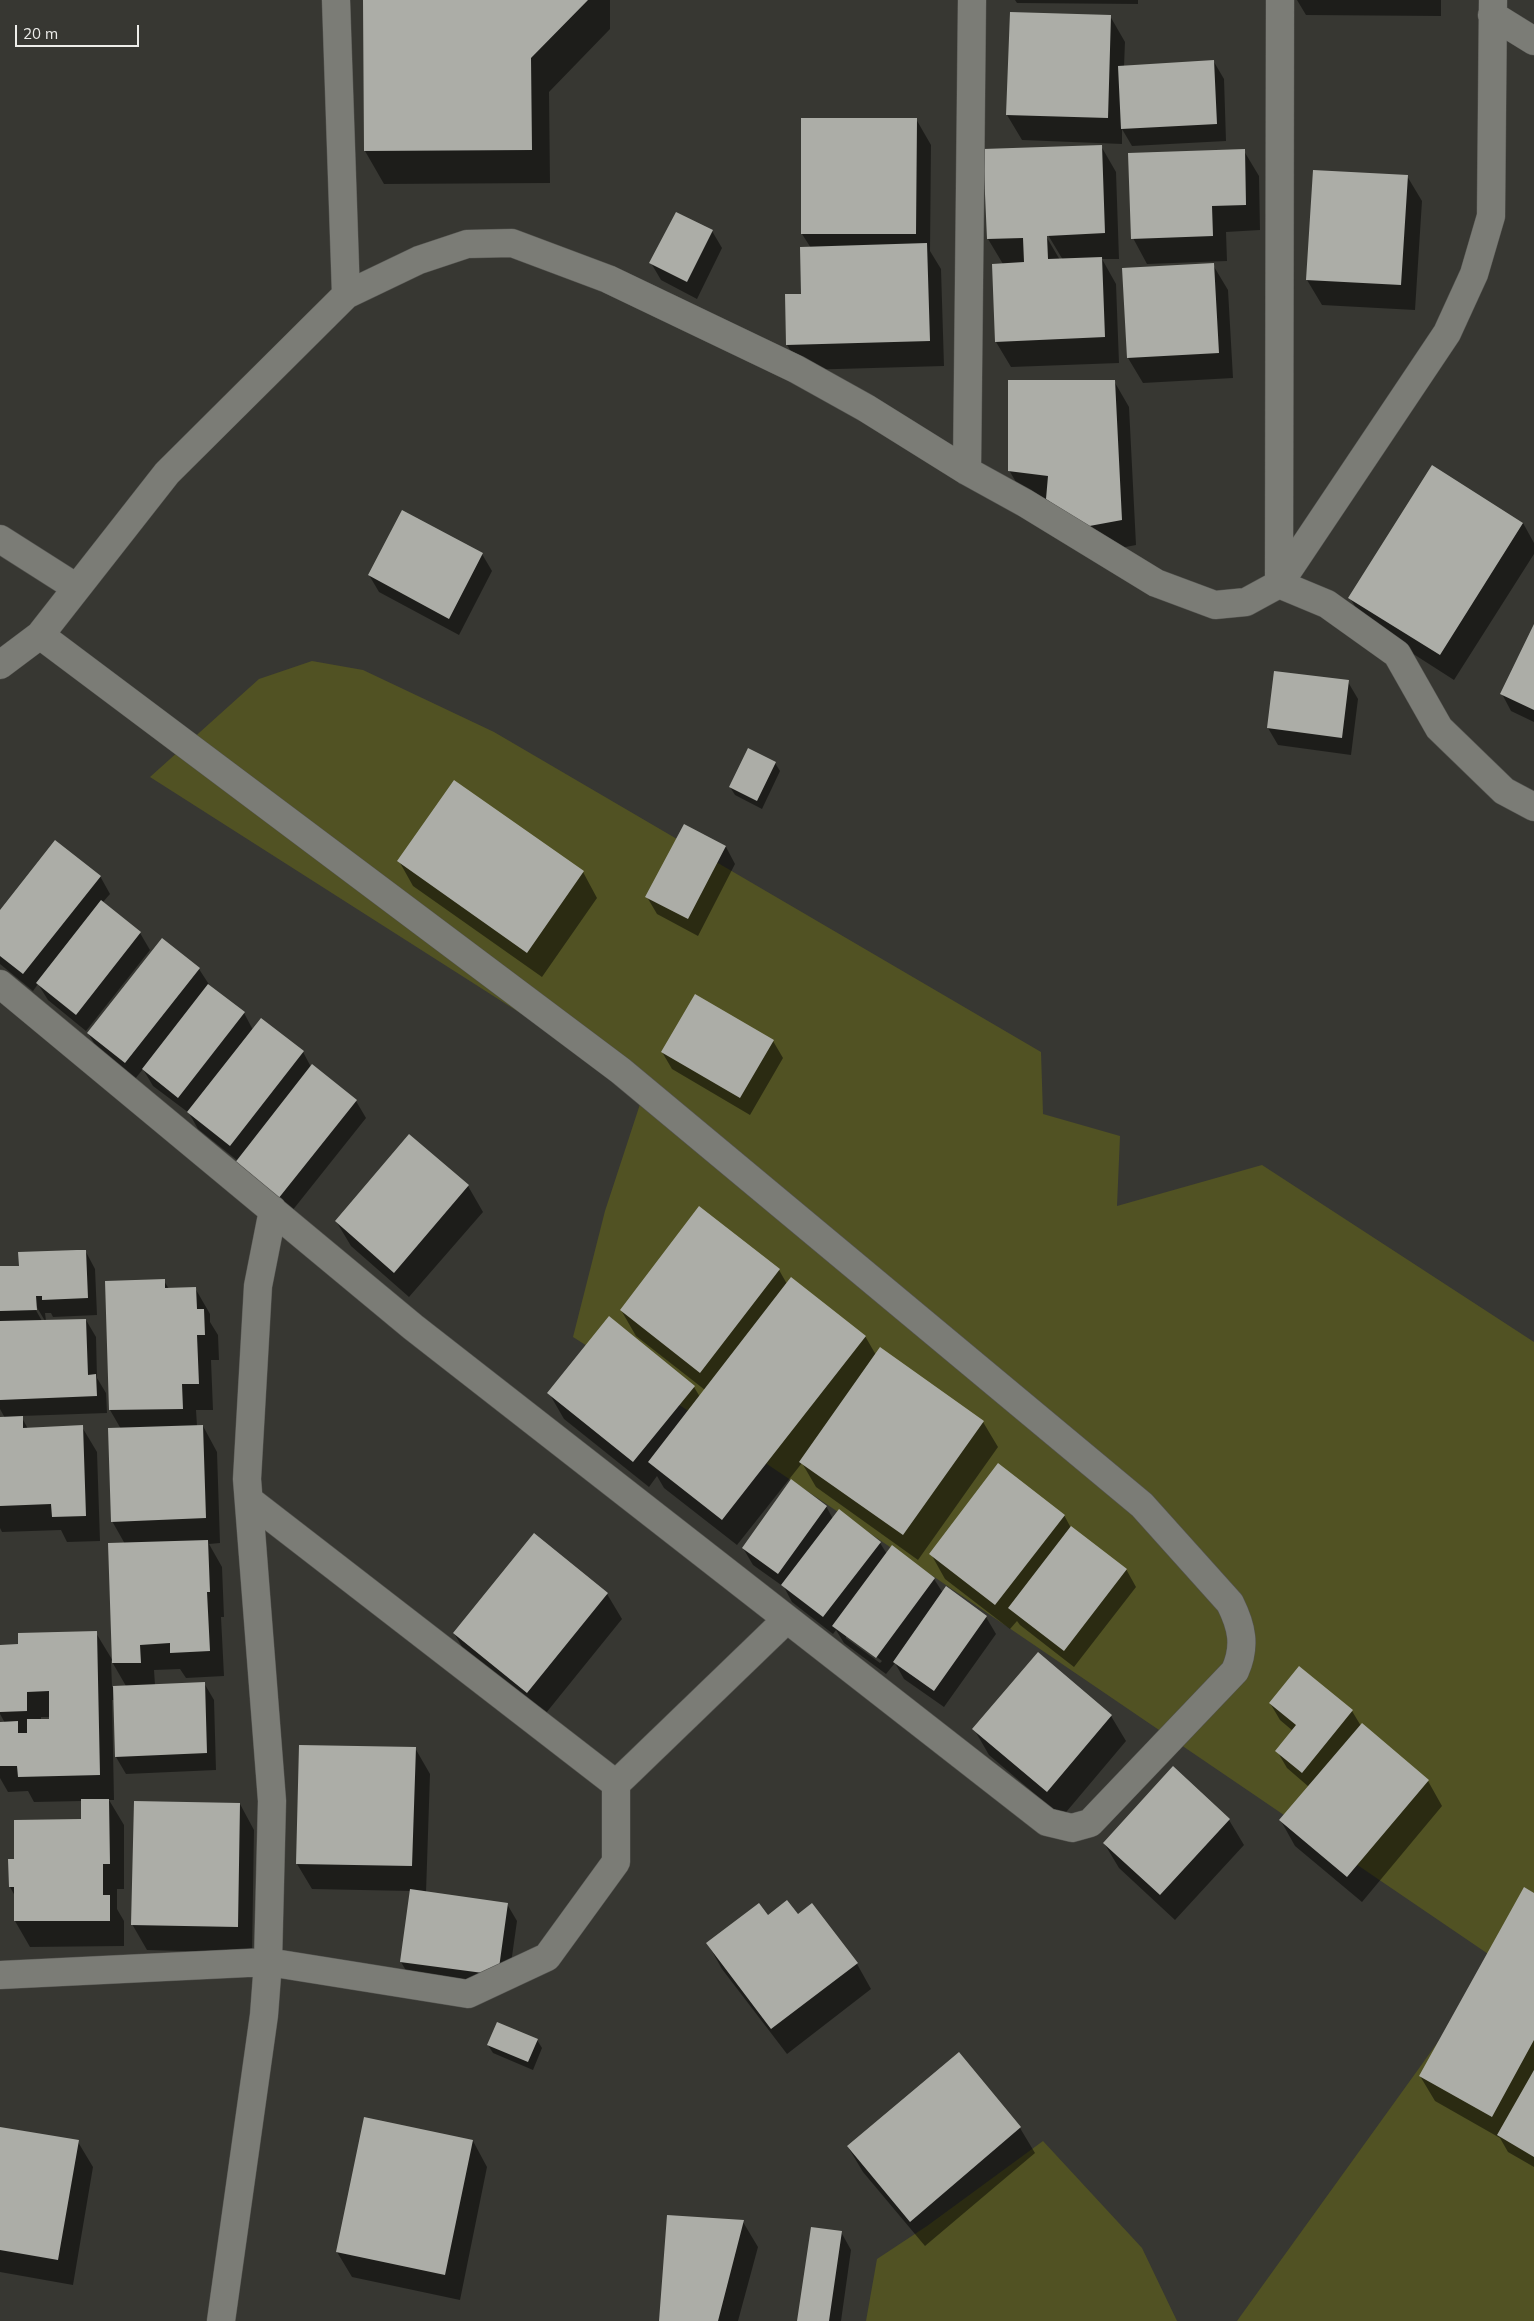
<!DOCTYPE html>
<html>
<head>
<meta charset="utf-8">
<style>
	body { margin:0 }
	#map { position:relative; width:1534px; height:2321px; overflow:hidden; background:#373732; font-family:Mulish,sans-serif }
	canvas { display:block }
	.scale { position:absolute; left:15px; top:25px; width:124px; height:22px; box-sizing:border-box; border:2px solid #ededea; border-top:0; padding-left:6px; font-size:15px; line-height:18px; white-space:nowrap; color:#ededea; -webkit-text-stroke:4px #373732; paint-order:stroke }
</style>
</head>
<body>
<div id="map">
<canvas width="1534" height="2321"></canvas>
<div class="scale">20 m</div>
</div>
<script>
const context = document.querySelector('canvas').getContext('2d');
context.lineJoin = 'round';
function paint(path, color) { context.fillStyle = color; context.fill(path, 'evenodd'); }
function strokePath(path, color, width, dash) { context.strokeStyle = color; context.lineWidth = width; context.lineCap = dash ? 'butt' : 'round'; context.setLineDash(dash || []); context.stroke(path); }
const green = new Path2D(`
	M312 661 363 670 494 732 1041 1052 1043 1114 1120 1136 1117 1206 1262 1165 1534 1342V2321H1237L1497 1960 896 1551 669 1398 573 1337 605 1211 644 1092 150 777 259 679Z
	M1043 2141 1142 2248 1177 2321H866L877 2259 927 2226Z`);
const shadow = new Path2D(`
	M364 0H610V29L549 92 550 183 384 184 365 151Z
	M1015 0H1138V4L1017 3Z
	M1297 0H1441V16L1306 15Z
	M1110 16 1125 42 1124 67 1214 62 1224 79 1226 141 1132 146 1122 129V144L1022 140 1007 115Z
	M916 119 931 145 930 251 941 269 944 366 802 370 787 345 803 295 811 248 802 234Z
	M1101 146 1116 172 1119 259H1102L1116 284 1119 363 1011 367 996 342 1003 264 988 239ZM1045 230 1063 260H1060L1043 231Z
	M1244 151 1259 176 1260 230 1226 232 1227 261 1147 264 1133 238Z
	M1407 176 1422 201 1415 310 1322 305 1307 280Z
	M712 231 722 248 697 299 661 280 651 263Z
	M1213 265 1228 290 1233 378 1143 383 1128 358Z
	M1114 381 1129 407 1136 545 1100 552 1062 524 1047 499 1024 496 1009 470Z
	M1523 523 1534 543V554L1454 680 1365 623 1350 598Z
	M482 554 492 571 459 635 379 592 369 575Z
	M1534 627V722L1511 711 1502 694Z
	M1348 682 1358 699 1351 755 1278 745 1268 728Z
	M775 763 780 771 762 809 735 795 730 787Z
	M684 825 726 847 735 864 698 936 657 914 647 897Z
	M399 861 583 872 597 898 542 977 413 886Z
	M100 876 110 894 103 902 140 933 150 950 86 1031 48 1000 38 984 33 991 0 964V912Z
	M199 969 210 986 244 1013 253 1030 303 1052 311 1067 356 1101 366 1118 288 1216 238 1161 198 1129 189 1113 153 1086 143 1069 135 1079 98 1050 88 1033Z
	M773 1041 783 1058 750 1115 672 1069 662 1052Z
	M410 1136 468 1186 483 1212 409 1297 351 1246 336 1221Z
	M86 1252 95 1269 97 1315 53 1317 51 1313H45L46 1321 86 1320 96 1337 97 1378 106 1393 107 1413 21 1416 28 1429 82 1427 97 1452 100 1541 67 1542 61 1530 2 1532 0 1528V1418H5L0 1409V1285L20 1267ZM35 1304 45 1321H42L33 1305Z
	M779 1270 787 1284 865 1336 876 1355 983 1422 998 1447 918 1560 816 1487 802 1463 737 1545 664 1488 657 1476 649 1487 564 1419 549 1393 694 1387 700 1397 705 1390 636 1336 621 1310Z
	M164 1281 169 1289 195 1288 210 1314V1322L218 1335 219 1360H211L213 1410H196L197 1426H203L217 1452 220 1543 209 1544 222 1567 224 1617H221L224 1676 186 1678 180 1669 154 1670 155 1685 204 1683 214 1700 216 1770 126 1774 116 1757 114 1700H112L114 1800H109L124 1825V1889H117V1909L124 1921V1946L30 1947 15 1921V1896L10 1887 15 1860 82 1821V1801L34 1802 28 1791 8 1792 0 1778V1723H5L0 1714V1646L19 1645 96 1633 113 1661 125 1544 112 1521 121 1429 110 1410 107 1282ZM111 1660 126 1686 112 1687ZM41 1717H51V1720H41Z
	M826 1506 833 1519 880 1543 887 1554 934 1579 943 1593 986 1617 996 1634 944 1707 904 1679 895 1663 886 1674 844 1643 836 1630 833 1634 792 1602 784 1587 753 1565 743 1548ZM846 1634 882 1661 880 1663 846 1638Z
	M1064 1515 1071 1528 1126 1569 1136 1587 1074 1667 1020 1625 1017 1621 1010 1629 945 1579 931 1554Z
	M607 1594 622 1619 542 1718 469 1659 454 1633Z
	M1270 1703 1352 1711 1361 1726 1428 1781 1442 1806 1362 1902 1295 1846 1281 1821 1309 1787 1287 1768 1277 1751 1293 1731 1280 1720Z
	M1111 1716 1126 1741 1062 1817 989 1755 974 1729Z
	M415 1748 430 1774 426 1893 507 1904 517 1921 507 1992 411 1979 401 1962 411 1891 312 1889 297 1864Z
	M240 1804 254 1830 252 1953 147 1950 132 1924Z
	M1229 1820 1244 1845 1175 1920 1119 1868 1104 1843Z
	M1534 1894V2167L1508 2152 1500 2138 1435 2101 1420 2076Z
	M797 1916 857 1964 871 1989 787 2054 722 1969 708 1944 768 1917Z
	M537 2040 542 2048 533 2070 493 2053 488 2045Z
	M958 2054 1020 2128 1035 2153 925 2246 863 2172 848 2147Z
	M0 2129 78 2142 93 2167 73 2285 0 2272Z
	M473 2141 487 2167 460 2300 352 2277 337 2252Z
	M743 2222 758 2247 738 2321H661Z
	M841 2232 851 2250 841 2321H798Z`);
const building = new Path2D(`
	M363 0H588L531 58 532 150 364 151Z
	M1010 12 1111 15 1108 118 1006 115Z
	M1214 60 1217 124 1121 129 1118 66Z
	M801 118H917L916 234H801Z
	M1102 145 1105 233 1047 236 1048 259 1102 257 1105 337 995 342 992 264 1024 262 1023 238 987 239 983 149Z
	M1245 149 1246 205 1212 206 1213 236 1131 239 1128 153Z
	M1313 170 1408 175 1401 285 1306 280Z
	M676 212 713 230 687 282 649 263Z
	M927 243 930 341 786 345 785 294H801L800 247Z
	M1214 263 1219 353 1127 358 1122 268Z
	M1008 380H1115L1122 520 1084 527 1046 499 1048 476 1008 471Z
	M1432 465 1523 523 1440 655 1348 598Z
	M402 510 483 553 449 619 368 575Z
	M1534 624V710L1500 694Z
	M1274 671 1349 680 1342 738 1267 728Z
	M748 748 776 762 757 801 729 787Z
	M454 780 584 871 527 953 397 861Z
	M684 824 726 846 688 919 645 897Z
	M55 840 101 876 23 974 0 956V910Z
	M101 900 141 932 76 1015 36 983Z
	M162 938 200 968 125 1063 87 1033Z
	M208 984 245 1012 178 1098 142 1069Z
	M695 994 774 1040 740 1098 661 1052Z
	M261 1018 304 1051 230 1146 187 1112Z
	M312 1064 357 1100 278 1199 234 1164Z
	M409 1134 469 1185 394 1273 335 1221Z
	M699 1206 780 1269 700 1373 620 1310Z
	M77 1250H86L88 1298 42 1300V1296H36L37 1310 0 1311V1266H19L18 1252Z
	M791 1277 866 1336 722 1520 648 1462Z
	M165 1279V1288L196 1287 197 1309H204L205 1335H197L199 1384H182L183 1409 109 1410 105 1281Z
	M609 1316 695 1386 633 1462 547 1393Z
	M86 1319 88 1375 96 1374 97 1396 0 1400V1321Z
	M880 1347 984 1421 903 1535 799 1462Z
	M23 1416V1428L83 1425 86 1516 52 1517 51 1504 0 1506V1417Z
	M203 1425 206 1518 111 1522 108 1428Z
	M998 1463 1065 1515 995 1605 929 1554Z
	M791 1479 827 1506 778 1574 742 1548Z
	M839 1509 881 1542 823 1617 781 1585Z
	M1071 1526 1127 1569 1064 1651 1008 1608Z
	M534 1533 608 1593 527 1693 453 1633Z
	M208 1540 210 1592H207L210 1651 170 1653V1643L140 1645 141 1663H112L108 1543Z
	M892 1545 935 1578 876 1658 832 1626Z
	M946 1586 987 1616 934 1691 893 1662Z
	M97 1631 100 1775 18 1777 17 1766H0V1722L18 1721V1733H27V1719H49V1691L27 1692V1711L0 1712V1645L18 1644V1633Z
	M1038 1652 1112 1715 1047 1792 972 1729Z
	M1299 1666 1353 1710 1302 1773 1275 1751 1296 1725 1269 1703Z
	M205 1682 207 1753 115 1757 113 1686Z
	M1362 1723 1429 1780 1347 1877 1279 1820Z
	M299 1745 416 1747 412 1866 296 1864Z
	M1173 1766 1230 1819 1160 1895 1103 1843Z
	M81 1799H109L110 1864H103V1895H110V1921H14V1887H9L8 1859H14V1820L81 1819Z
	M134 1801 240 1803 238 1927 131 1925Z
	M1524 1887 1534 1893V2040L1492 2117 1419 2076Z
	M410 1889 508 1903 498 1975 400 1962Z
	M787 1900 798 1914 812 1903 858 1963 771 2029 706 1943 759 1903 768 1915Z
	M497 2022 538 2039 528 2062 487 2045Z
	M959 2052 1021 2127 910 2222 847 2146Z
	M1534 2070V2157L1497 2135Z
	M364 2117 473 2140 445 2275 336 2252Z
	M0 2127 79 2140 58 2260 0 2250Z
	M667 2215 744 2220 718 2321H659Z
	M811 2227 842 2231 829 2321H797Z`);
const minor = new Path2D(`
	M336 0 346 295
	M1280 0 1279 584 1327 604 1397 654 1439 728 1504 791 1534 807
	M1492 15 1534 41
	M967 471 972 0
	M0 539 77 588
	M0 665 40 635 167 473 346 295 419 260 467 244 512 243 608 279 796 369 866 408 967 471 1025 503 1156 583 1215 605 1246 602 1279 584 1447 333 1474 274 1491 216 1493 0
	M0 984 413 1327 1047 1822 1072 1828 1090 1823 1235 1671C1246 1646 1242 1627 1230 1603L1142 1505 621 1071 40 635
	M249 1500 616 1784 787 1619
	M0 1975 268 1962 468 1994 547 1957 616 1862V1784
	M221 2321 264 2015 268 1962 272 1801 247 1479 258 1286 273 1210`);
paint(green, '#515223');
paint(shadow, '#0007');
paint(building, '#acada7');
strokePath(minor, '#545450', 29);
strokePath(minor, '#7b7c76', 28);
</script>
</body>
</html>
